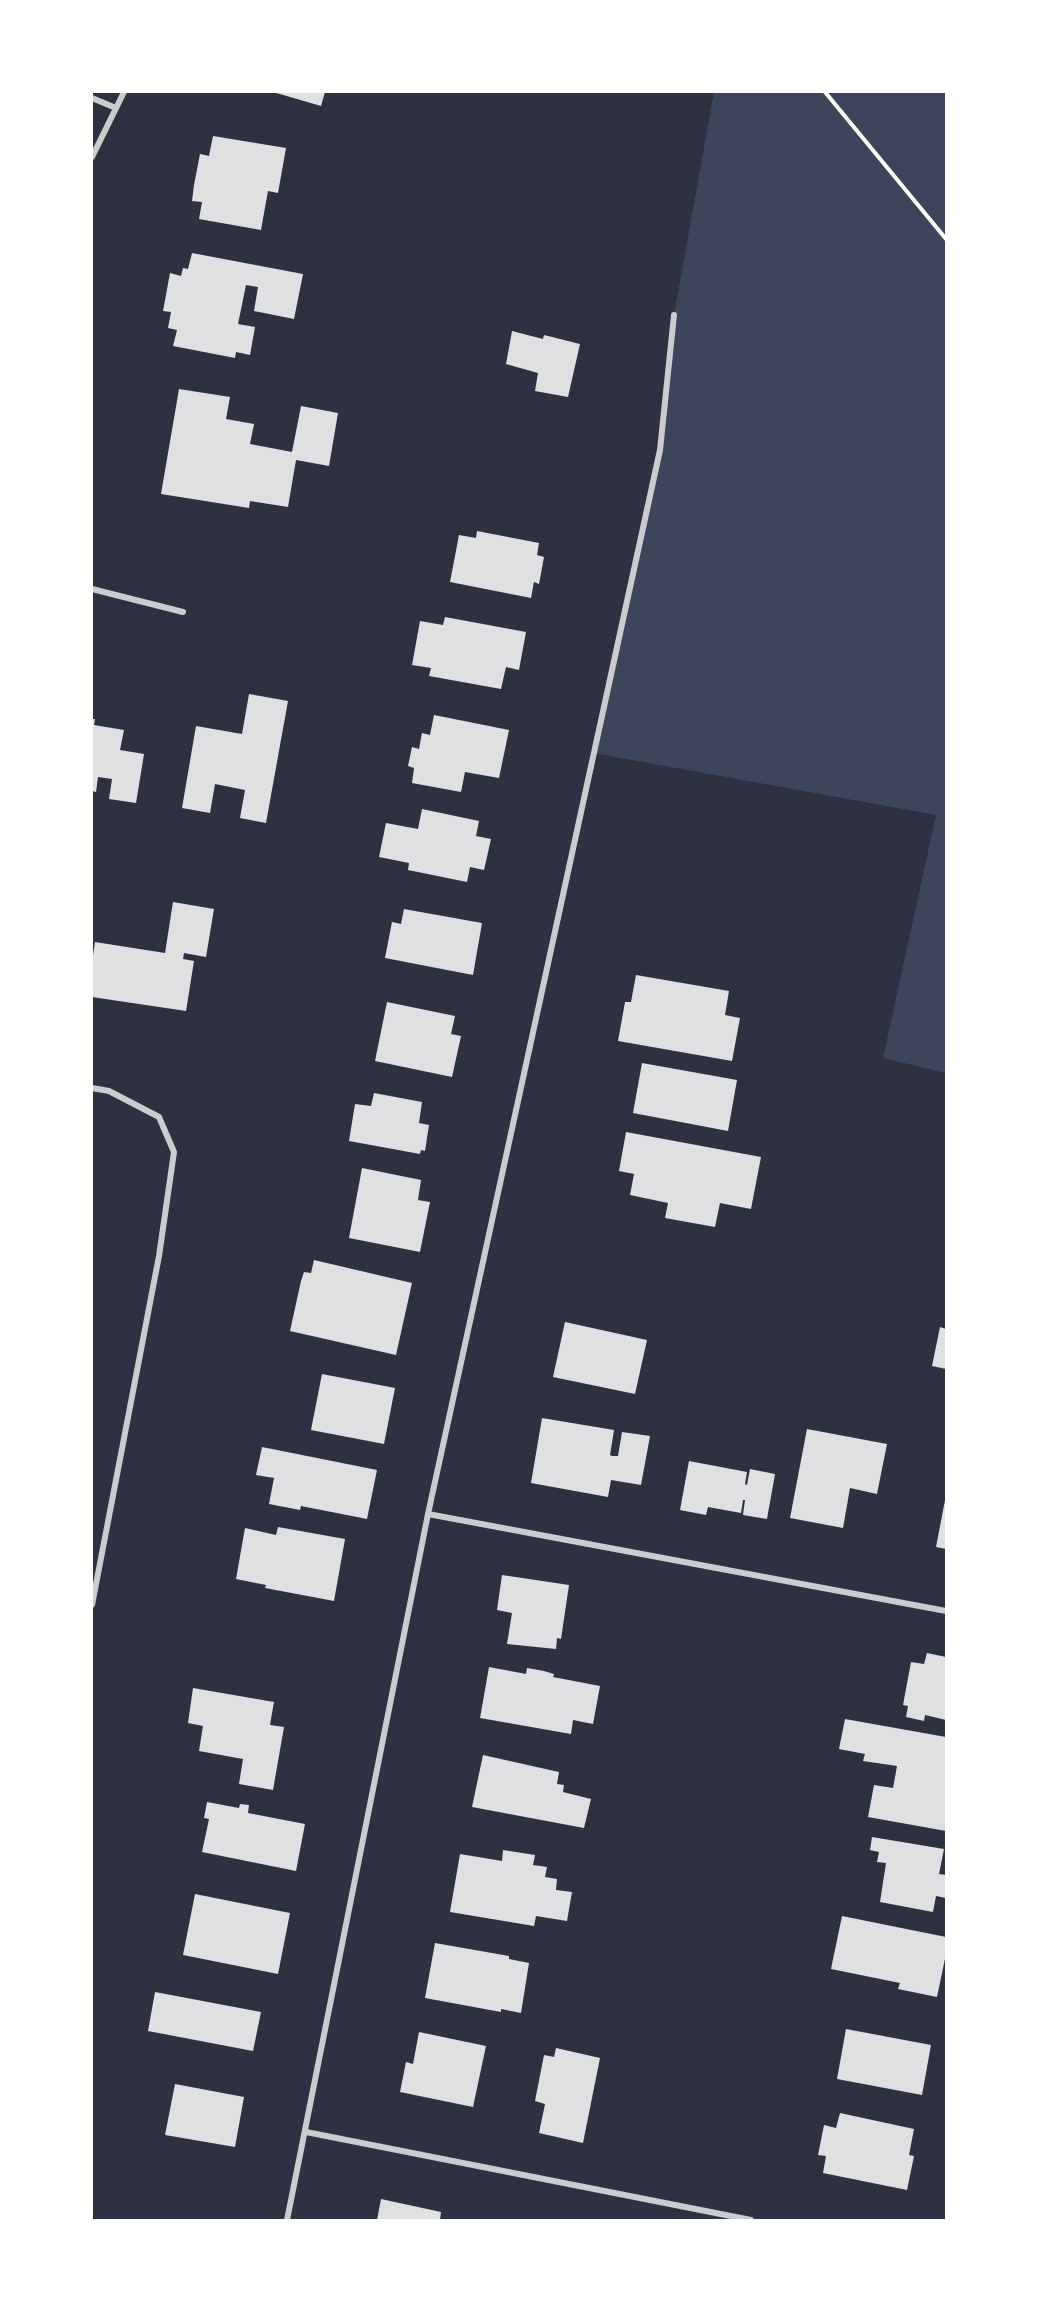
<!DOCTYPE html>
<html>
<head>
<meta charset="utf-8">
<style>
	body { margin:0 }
	#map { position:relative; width:1038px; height:2312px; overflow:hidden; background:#2d3142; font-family:Lato,sans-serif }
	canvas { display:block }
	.frame { position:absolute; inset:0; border:93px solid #fff; pointer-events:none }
</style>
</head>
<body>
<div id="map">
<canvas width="1038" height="2312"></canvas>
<div class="frame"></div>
</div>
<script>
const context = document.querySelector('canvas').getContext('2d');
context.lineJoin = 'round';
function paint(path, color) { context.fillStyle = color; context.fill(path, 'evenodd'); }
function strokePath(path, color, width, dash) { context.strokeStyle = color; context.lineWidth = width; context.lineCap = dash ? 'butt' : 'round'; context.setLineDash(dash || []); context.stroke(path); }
const green = new Path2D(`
	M714 92H946V1073L883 1058 936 815 593 753 660 450 674 315Z`);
const building = new Path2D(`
	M273 92H325L321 106Z
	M213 136 286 148 278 193 268 191 261 230 199 219 202 202 192 201 194 185 200 154 209 156Z
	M192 253 303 274 294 319 254 311 258 287 246 285 238 324 255 327 250 355 236 352 235 358 173 346 177 330 168 328 171 312 163 311 170 273 181 276 183 268 188 269Z
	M512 331 543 339 544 335 580 344 568 397 535 391 538 373 506 364Z
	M179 389 230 397 226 419 254 424 250 444 292 452 301 406 338 413 329 466 296 460 288 507 250 501 249 508 161 494Z
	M477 531 539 543 537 555 544 557 539 584 534 582 531 598 450 582 459 535 476 538Z
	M445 617 526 632 519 670 506 667 501 689 429 676 431 668 412 665 420 621 443 625Z
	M249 694 288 701 266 823 240 818 245 790 215 784 210 813 182 808 196 726 242 734Z
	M434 715 509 730 499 778 465 772 461 792 412 783 414 768 408 766 412 747 419 749 422 733 430 735Z
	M92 719H95L94 725 124 730 120 750 144 754 136 803 109 799 112 779 98 777 96 792 92 791Z
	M422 809 479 821 476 836 491 839 484 870 470 867 467 882 408 870 409 863 379 857 386 823 418 829Z
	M173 902 214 909 206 957 184 953 183 959 194 961 186 1011 92 997V962L95 942 165 953Z
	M404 909 482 923 473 975 385 958 392 922 401 924Z
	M636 975 729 991 725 1015 740 1018 732 1061 618 1041 625 1002H631Z
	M387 1002 455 1016 451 1034 461 1036 452 1077 375 1061Z
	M642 1063 737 1080 728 1131 633 1113Z
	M374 1093 422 1102 419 1123 429 1125 425 1151 421 1150 420 1154 349 1141 355 1104 371 1106Z
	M626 1132 761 1157 751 1209 720 1203 715 1227 665 1218 668 1203 630 1195 634 1174 619 1171Z
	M362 1168 421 1180 418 1200 430 1202 420 1252 349 1238Z
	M314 1260 412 1283 396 1355 290 1331 301 1281 304 1272 311 1273Z
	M565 1322 647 1340 635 1394 553 1377Z
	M940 1327 946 1329V1369L932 1366Z
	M322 1374 395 1388 384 1444 311 1430Z
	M542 1418 614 1430 610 1455 612 1456H618L622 1432 650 1436 641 1485 611 1480 608 1497 531 1483Z
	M807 1429 887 1444 877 1494 850 1488 843 1528 790 1518Z
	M262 1447 377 1470 367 1519 301 1506 300 1510 269 1504 274 1478 256 1475Z
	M689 1461 747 1472 745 1484 747 1485 750 1469 775 1474 767 1519 743 1515 745 1500H743L741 1513 708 1507 706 1515 680 1510Z
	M946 1495V1549L936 1547Z
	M278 1527 345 1539 334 1601 265 1588 266 1585 236 1579 245 1528 276 1535Z
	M502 1575 569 1585 561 1639 557 1638 556 1649 507 1644 512 1613 497 1610Z
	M927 1653 946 1657V1720L925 1715 924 1721 906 1717 908 1706 903 1705 911 1662 924 1664Z
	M489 1667 526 1674 527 1668 544 1671 554 1674 553 1677 600 1686 593 1724 573 1720 571 1734 480 1718Z
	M193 1688 274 1702 270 1725 284 1727 273 1790 239 1784 243 1759 199 1751 203 1726 188 1723Z
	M845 1719 946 1737V1831L868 1817 874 1785 893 1788 897 1766 863 1761 865 1754 839 1749Z
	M483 1755 559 1772 557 1784 564 1785 563 1792 591 1799 584 1828 472 1807Z
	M207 1802 239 1808 240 1804 249 1805 248 1813 305 1824 296 1871 202 1852 209 1819 204 1818Z
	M872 1837 944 1849 939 1874 946 1875V1898L936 1896 933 1912 880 1902 886 1863 877 1862 879 1852 870 1850Z
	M503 1850 535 1855 533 1865 547 1867 545 1877 557 1879 556 1890 572 1892 567 1921 536 1916 534 1926 450 1912 460 1854 502 1861Z
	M195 1894 290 1913 278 1974 183 1955Z
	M842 1916 946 1937V1954L937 1997 898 1989 900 1983 831 1969Z
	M435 1943 509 1956V1959L529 1963 521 2013 501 2009V2012L425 1998Z
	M155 1992 261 2012 253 2051 148 2031Z
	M846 2029 931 2045 922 2095 837 2079Z
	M419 2032 486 2046 473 2107 400 2092 406 2062 413 2064Z
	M556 2048 600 2058 583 2143 539 2133 545 2104 535 2101 544 2055 554 2057Z
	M175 2084 244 2097 235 2147 165 2135Z
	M840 2113 914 2129 909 2155 914 2156 907 2190 823 2173 826 2156 818 2155 824 2125 836 2128Z
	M381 2199 441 2212 440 2220H377Z`);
const path = new Path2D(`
	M825 92 946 239`);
const minor = new Path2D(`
	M92 98 116 108
	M92 157 124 92
	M92 589 183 612
	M92 1088 109 1091 159 1117 174 1152 159 1256 92 1605
	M428 1514 946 1611
	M306 2132 751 2220
	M287 2220 428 1514 660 450 674 315`);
paint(green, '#3c4559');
paint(building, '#e0e0e3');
strokePath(path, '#fff', 4);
strokePath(minor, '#caccd0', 6);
</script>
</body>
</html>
